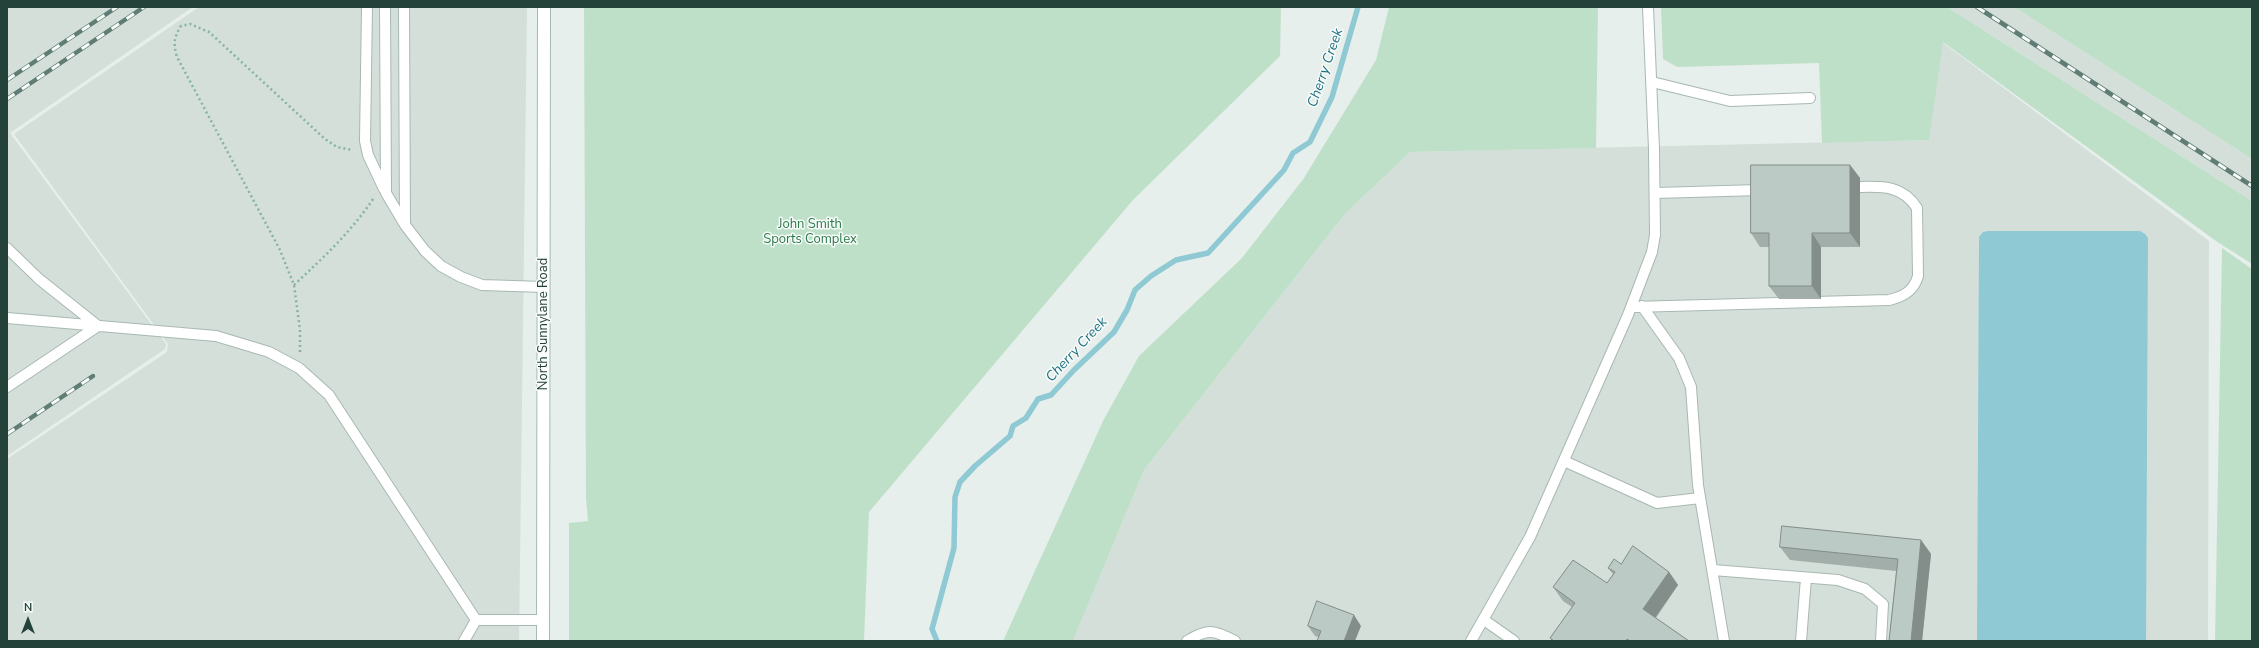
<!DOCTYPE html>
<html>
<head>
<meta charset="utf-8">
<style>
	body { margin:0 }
	#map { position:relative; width:2259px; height:648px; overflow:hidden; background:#e6efeb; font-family:"Nunito Sans",sans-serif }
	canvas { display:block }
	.frame { position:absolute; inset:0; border:8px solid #24423a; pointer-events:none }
	.north { position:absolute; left:8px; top:600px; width:40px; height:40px; -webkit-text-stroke:3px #f7fbf9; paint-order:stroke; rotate:0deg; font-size:11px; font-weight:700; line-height:16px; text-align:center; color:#24423a }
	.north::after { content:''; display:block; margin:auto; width:14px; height:18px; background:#24423a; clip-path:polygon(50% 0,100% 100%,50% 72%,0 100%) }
</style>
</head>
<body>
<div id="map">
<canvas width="2259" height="648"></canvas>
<div class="frame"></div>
<div class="north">N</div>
</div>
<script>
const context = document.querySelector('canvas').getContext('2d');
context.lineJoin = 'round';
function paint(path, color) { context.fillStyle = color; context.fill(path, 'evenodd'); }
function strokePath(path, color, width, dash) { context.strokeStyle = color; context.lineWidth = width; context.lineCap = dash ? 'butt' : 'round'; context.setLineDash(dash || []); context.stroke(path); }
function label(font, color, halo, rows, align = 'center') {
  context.font = font + ' "Nunito Sans",sans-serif'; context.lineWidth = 3; context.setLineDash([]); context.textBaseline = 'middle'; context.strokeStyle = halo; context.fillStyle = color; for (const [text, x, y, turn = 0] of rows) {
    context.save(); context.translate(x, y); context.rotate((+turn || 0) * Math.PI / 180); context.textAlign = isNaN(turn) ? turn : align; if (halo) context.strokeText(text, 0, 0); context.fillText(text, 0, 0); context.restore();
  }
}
const built = new Path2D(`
	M7 7H193L10 133 166 344 165 349 7 456Z
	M199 7H527L519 641H7V459L167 352 168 344 14 134Z
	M1947 7H2014L2252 159V201Z
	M1942 42 2209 241 2208 641H1073L1144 470 1344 215 1410 152 1928 140Z`);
const green = new Path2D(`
	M584 7H1281L1280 56 1133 200 869 512 864 641H569V523L588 521 586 498Z
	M1389 7H1598L1596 148 1410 152 1344 215 1144 470 1073 641H1003L1103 421 1139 356 1242 258 1304 178 1376 60Z
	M1661 7H1947L2252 201V264L2216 241 1943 42 1929 140 1822 143 1819 63 1677 67 1663 59Z
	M2014 7H2252V159Z
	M2222 248 2252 269V641H2215Z`);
const water = new Path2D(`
	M1988 231H2140L2145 234 2148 238 2146 641H1977L1979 237 1983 232Z`);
const stream = new Path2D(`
	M937 641 932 629 954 548 955 497 960 482 975 466 1010 436 1013 426 1026 418 1038 399 1051 395 1074 370 1114 332 1127 310 1135 290 1151 276 1176 260 1208 253 1284 170 1293 153 1310 142 1332 97 1358 7`);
const path = new Path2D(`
	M294 285C323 258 351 232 373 199
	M300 352V330L294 285 280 250 177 57C173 44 174 37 181 26L190 24 209 32 325 139 337 147 352 150`);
const service = new Path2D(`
	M367 7 365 141 368 155 384 189
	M385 7 386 193 405 225 425 251 441 266 461 277 482 285 544 287
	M404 7 405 225
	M1652 82 1730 101 1810 98
	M1655 193 1760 190
	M7 248 39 279 98 326 7 387
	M1642 306 1679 358 1691 387 1698 485 1724 641
	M1632 307 1889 300C1903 297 1914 291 1918 276L1917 208C1903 186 1883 186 1860 187
	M7 318 216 336 269 352 299 368 329 395 476 620H543
	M1564 461 1657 503 1700 498
	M1713 570 1838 580 1865 589 1883 604 1881 641
	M1484 620 1514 641
	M464 641 476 620
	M1187 641C1208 628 1214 630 1235 641
	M1471 641 1530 537 1628 315 1652 252 1655 235 1654 149 1648 7
	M1801 641 1806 578`);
const tertiary = new Path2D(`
	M543 641 544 7`);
const rail = new Path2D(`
	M1977 7 2252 186
	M7 80 117 7
	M7 99 144 7
	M7 434 93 376`);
const wall = new Path2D(`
	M1850 165 1860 178V247H1821V299H1779L1769 286V247H1760L1751 233Z
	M1921 540 1931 554 1922 641H1889L1896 571 1790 560 1780 547Z
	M1621 564 1669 572 1678 585 1656 618 1689 641H1552L1550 638 1572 607 1563 601 1553 587 1607 583 1613 574 1608 568Z
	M1308 626H1361L1318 637 1315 636Z`);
const shadedWall = new Path2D(`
	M1850 165 1860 178V247L1850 233Z
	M1812 233 1821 247V299L1812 286Z
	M1921 540 1931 554 1922 641H1911Z
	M1669 572 1678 585 1652 622 1643 609Z
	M1354 615 1361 626 1355 641H1344Z`);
const building = new Path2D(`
	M1751 165H1850V233H1812V286H1769V233H1751Z
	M1782 526 1921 540 1911 641H1889L1898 559 1780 547Z
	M1633 546 1669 572 1643 609 1689 641H1630L1627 639 1626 641H1554L1550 638 1575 603 1553 587 1573 560 1607 583 1615 572 1608 568 1614 559 1621 564Z
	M1317 601 1354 615 1344 641H1317L1321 631 1308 626Z`);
const parkNames = [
	["John Smith",810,225],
	["Sports Complex",810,240]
];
const streetNames = [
	["North Sunnylane Road",544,324,-90]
];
const waterNames = [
	["Cherry Creek",1326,68,-71],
	["Cherry Creek",1077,350,-47]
];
paint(built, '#d4dfda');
paint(green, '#bfe0c8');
paint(water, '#8ec9d4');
strokePath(stream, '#8ec9d4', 5.5);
strokePath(service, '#a8b8b2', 12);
strokePath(tertiary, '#a8b8b2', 14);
strokePath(path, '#86b3a5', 2.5, [2, 3]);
strokePath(service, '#fff', 10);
strokePath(tertiary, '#fff', 12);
strokePath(rail, '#5f7d75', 4.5);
strokePath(rail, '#f7fbf9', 3, [9]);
paint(wall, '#a1aea9');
paint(shadedWall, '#838d89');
paint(building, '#bbcac4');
strokePath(building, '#838d89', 1);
label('13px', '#2d7a4b', '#f7fbf9', parkNames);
label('13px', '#24423a', '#f7fbf9', streetNames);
label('italic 14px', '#1c6f80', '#f7fbf9', waterNames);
</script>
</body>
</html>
